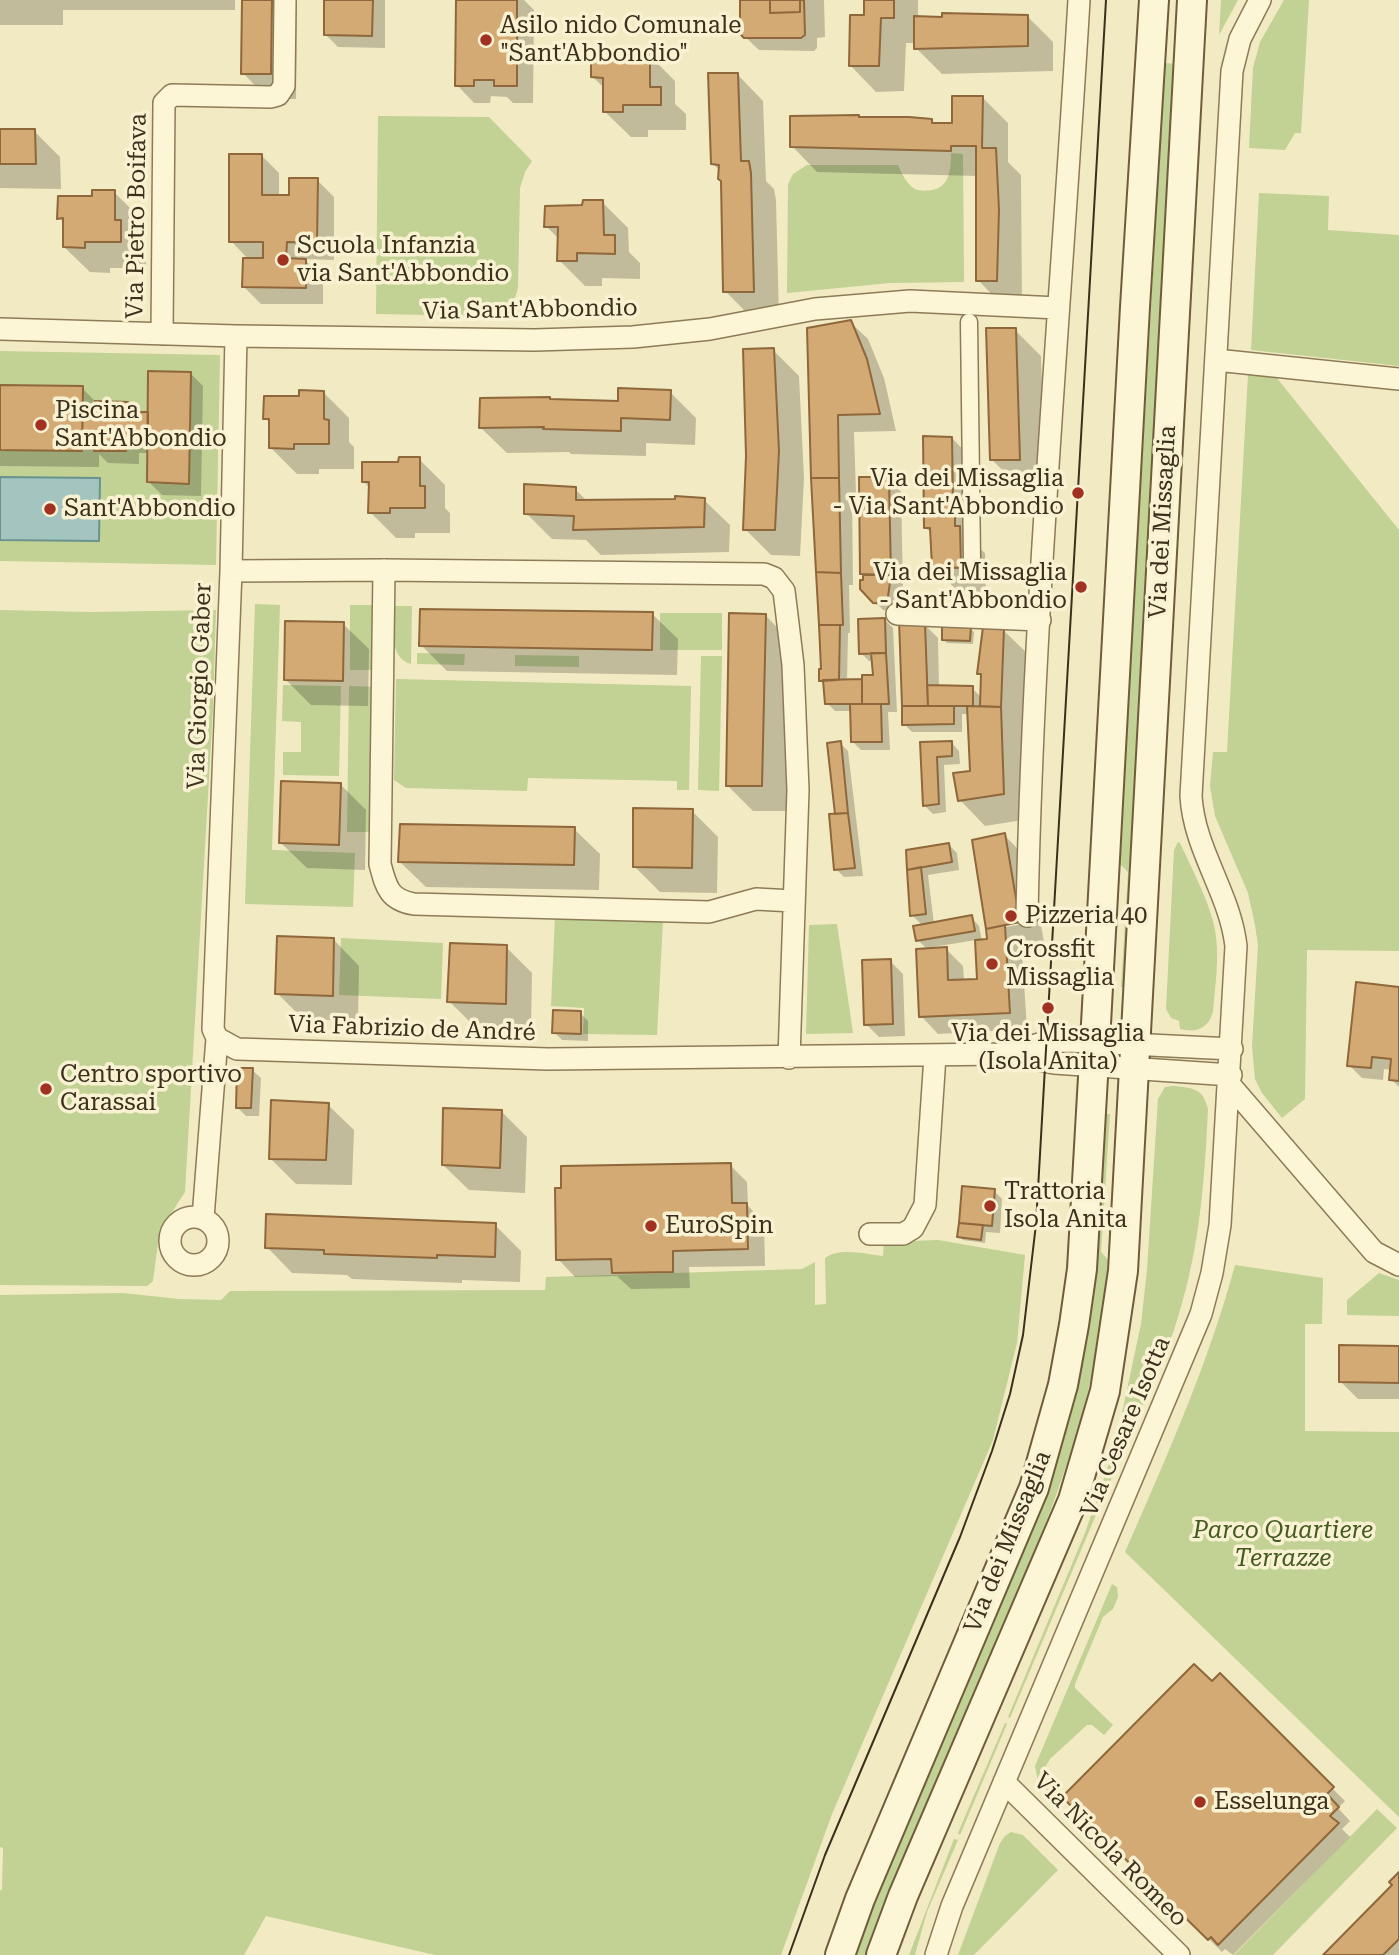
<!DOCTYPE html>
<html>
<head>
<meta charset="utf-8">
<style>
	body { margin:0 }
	canvas { display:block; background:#f2eac2 }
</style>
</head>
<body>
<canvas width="1399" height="1955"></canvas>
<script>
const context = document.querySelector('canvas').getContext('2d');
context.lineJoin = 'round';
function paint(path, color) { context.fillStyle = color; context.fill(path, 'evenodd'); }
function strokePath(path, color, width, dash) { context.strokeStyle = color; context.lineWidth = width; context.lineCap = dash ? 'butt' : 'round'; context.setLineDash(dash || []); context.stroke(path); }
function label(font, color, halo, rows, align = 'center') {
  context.font = font + ' "Roboto Serif",serif'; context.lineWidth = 7; context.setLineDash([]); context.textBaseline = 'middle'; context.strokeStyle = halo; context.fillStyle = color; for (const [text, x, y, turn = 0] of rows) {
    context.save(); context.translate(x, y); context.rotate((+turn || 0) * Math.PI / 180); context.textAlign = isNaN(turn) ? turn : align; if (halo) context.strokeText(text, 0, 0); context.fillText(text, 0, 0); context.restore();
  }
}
const green = new Path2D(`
	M1221 0H1238L1219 35Z
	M1284 0H1309L1301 133H1295L1285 150 1249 148 1253 68 1260 42Z
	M1165 63 1178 64 1125 987H1121L1128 872 1119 863Z
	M378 116 489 117 532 161 525 172 520 188 518 287C514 307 505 315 485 316L376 314Z
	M951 153 963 154 964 282 890 283 787 293 788 184 793 174 807 165H898C902 173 906 184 915 189 919 191 927 191 932 190 950 187 951 168 951 153Z
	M1259 193 1329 196 1328 230 1399 235V366L1251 350Z
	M0 351 220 355 216 565 0 561Z
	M1248 375 1276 377 1399 530V951L1307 950 1305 1099 1282 1118 1262 1093 1255 1079 1252 1046 1258 945 1255 925 1248 893 1215 816 1210 786 1213 752H1227Z
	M255 604 280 605 272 850 355 853 353 907 245 904Z
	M350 605H380V670H350Z
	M395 606H412L411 664C387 657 395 626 395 606Z
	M0 610 91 612 216 610 213 709 185 1192 163 1226 158 1243 153 1281 147 1286 0 1285Z
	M660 613H722V650H660Z
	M417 653 465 654 464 665 417 664Z
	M515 655 579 656V667L515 666Z
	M701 656H722L719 791 698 790Z
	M396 679 691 686 689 790H677V781L528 778 527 791 406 788 394 780Z
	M283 685 341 686 339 776 283 775V752H301V722L282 721Z
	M349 686 379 687 376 832H347Z
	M1178 842 1180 843C1191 867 1211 905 1215 930 1220 957 1215 985 1213 1012 1208 1029 1196 1033 1180 1029L1179 1021 1171 1018 1166 1009 1174 850Z
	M555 916 663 920 657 1035 583 1034 584 1008 551 1006Z
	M837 924 853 1033 806 1034 809 925Z
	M341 938 443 943 441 999 339 995Z
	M1173 1086C1193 1088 1203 1088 1208 1109 1204 1191 1199 1255 1173 1333L1010 1718 1008 1717 1085 1533 1115 1446 1141 1324 1147 1270 1158 1099 1165 1087Z
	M1106 1114H1110L1101 1252 1108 1260C1100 1412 1037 1547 979 1685 941 1774 905 1865 869 1955H855L879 1891 1052 1473 1072 1407 1091 1315Z
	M938 1240 1025 1255 1017 1343 993 1440 832 1814 781 1955H435L266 1916 244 1955H0V1889L2 1891 3 1848 0 1847V1295L123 1293 179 1299 221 1300 230 1291 545 1290 546 1277 802 1269 815 1262V1305L826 1304 825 1258C840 1247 866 1254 883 1256L884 1242Z
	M1235 1265 1323 1278 1322 1324H1305V1431L1399 1432V1817L1125 1552C1166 1458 1208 1365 1235 1265Z
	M1379 1273 1399 1280V1316L1347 1315V1300Z
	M1112 1584 1117 1587 1118 1597 1113 1609 1103 1617 1075 1684V1688L1113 1725 1104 1735 1092 1725H1087L1050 1759 1043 1771 1046 1778 1058 1790 1052 1796 1038 1781 1035 1766Z
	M1005 1723 1007 1724 960 1835 958 1833Z
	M1377 1809 1397 1828 1273 1955H1234Z
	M1011 1832 1023 1835 1058 1870 974 1955H958L1000 1843 1005 1836Z
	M954 1839 958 1840 927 1912 915 1955H909Z`);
const water = new Path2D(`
	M0 477 100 478 99 541 0 540Z`);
const shadow = new Path2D(`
	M0 0H235V10H63V25H0Z
	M243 0H297L296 99H268L243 73Z
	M326 0H385V48L338 47 325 34Z
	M457 0H524L534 10 533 103H513L507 97 491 96 490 103H474L457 85Z
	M743 0H824L825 37 817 38V48L814 51 759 50 741 33Z
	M866 0H918V18L1027 16 1053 42V71L942 74 916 48V43H906L904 91 876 92 851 66 866 16Z
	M649 55 675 81V104L686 114V130H648V137H631L605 112V89L593 77 632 59Z
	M738 75 763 101 766 181 774 189 776 200 779 317H751L725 291 721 172 713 164Z
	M982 97 1008 123V162L1021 175 1022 306H1003L978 280V176L817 172 792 146 861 119 931 121 935 125H954Z
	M0 131H34L60 157 61 189 0 188Z
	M261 155 279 173V197H290L317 180 334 197V260L304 259 323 278V304H261L244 287 249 260 231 241Z
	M114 192 140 218V241L146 247V268H110V273L90 272 64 247 65 223 59 218 94 197Z
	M602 202 628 228 629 252 640 263V279L602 278V286H585L559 260V239L546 226 584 207Z
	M850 322 868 339 884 378 896 431 854 432 856 494H852L853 585H849L850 633H848L847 681H863L875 677 874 661H869L861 653 885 620 893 628 897 712H888L890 750H861L853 742 852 711H835L827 703 825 684 821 680 823 670 813 477Z
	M1015 330 1041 356 1045 485H1018L992 460Z
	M773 350 799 376 804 478 800 556 771 555 745 529Z
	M190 373 203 386 201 496 162 495 149 482V453H139V464L108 463 99 454V467L0 466V387L82 388 97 403H127L137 413H150Z
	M323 392 349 418V442L354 447V469H319V474H297L271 448V424L265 418 301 398Z
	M670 392 696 418 695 445 646 443V456L571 454 569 452 507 453 481 428Z
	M952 438 977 464 979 548 985 553 986 593 959 592 933 567 932 534 926 528Z
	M419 459 445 485V508L450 513V533H415V538H396L370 512V488L364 482 400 464Z
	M889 479 901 492 903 587H898L894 611 883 610 862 588 865 577 862 574Z
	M575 489 588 502 704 500 730 525 729 552 601 555 586 540 552 539 526 513Z
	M652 614 678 639 677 675 447 671 421 645Z
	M766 616 791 641 787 811H753L728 786Z
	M343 624 369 649 368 706 311 705 285 679Z
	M925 625 938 638 939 687 972 688 982 698 983 677 979 673 1003 630 1029 655V819L985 826 960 800 971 772 969 714H962V732H912L904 724Z
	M970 628 974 632 973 644 947 643 943 639Z
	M951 742 959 751 960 764 944 765 946 812 933 814 924 805 922 744Z
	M840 743 848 751 863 876 844 877 836 869Z
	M340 784 366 810 365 870 307 868 281 843Z
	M692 811 718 837 717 893 660 892 634 866Z
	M574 829 600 854 599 890 426 887 400 862Z
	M1004 835 1030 861 1045 948 1022 952 1027 1029 938 1034 921 1016 928 950 918 940 923 926 912 915 907 851 949 845 957 853 959 870 928 875 934 924 971 917 979 926 982 941H989ZM1028 919 1029 923 1006 927V923ZM976 940 979 980 964 981 963 966 946 949 934 950 933 947Z
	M334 940 359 966 358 1021 303 1019 277 993Z
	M506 947 532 973 531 1029 475 1027 449 1001Z
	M890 961 903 974 905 1036 879 1037 866 1024Z
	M1399 989V1087L1391 1079 1392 1070 1384 1069 1383 1080 1362 1078 1349 1065Z
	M580 1013 588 1021V1041L562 1040 554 1032Z
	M252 1070 261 1078 259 1116H246L237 1107Z
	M328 1105 354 1130 352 1185 296 1184 270 1158Z
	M501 1111 527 1137 525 1193 469 1190 443 1165Z
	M730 1165 747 1182 748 1206 764 1222 765 1266 689 1267 690 1288 631 1289 617 1276 575 1277 558 1259Z
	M994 1191 1002 1199 1000 1233 986 1232 985 1243 963 1240 959 1236Z
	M495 1225 521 1251 520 1282 462 1280V1283L352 1279 347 1275 292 1273 267 1247Z
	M1399 1348V1399H1358L1341 1382Z
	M1220 1676 1345 1801 1338 1808 1350 1821 1342 1829 1350 1837 1233 1955 1225 1949 1222 1952 1064 1797Z
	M1399 1875V1955H1325L1395 1885Z`);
const building = new Path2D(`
	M242 0H272L271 74H241Z
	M324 0H373L372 36 324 35Z
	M456 0H517V86H494V80H474V86H455Z
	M740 0H770V13L800 12V0H804L805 35 801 38H744L740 34Z
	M770 0H800V12L770 13Z
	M864 0H894V18H881L879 66H849L850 15H864Z
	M942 13 1028 15V46L914 49V16L942 17Z
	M630 53H650V87H661V105H623V112H603V78L591 77V57H630Z
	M708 73H738L741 161H749L751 173 754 292H723L721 181 718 179 719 165 711 164Z
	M952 96H983L982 148H996L999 210 997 281H976V146H951V151L790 147V116L859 115V117H909L932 119V123H952Z
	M0 129H35L36 164H0Z
	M229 154H262V195H289V178H318L317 243 287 242 286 258 306 259V288L242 287 243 258H263V242H229Z
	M92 190H115V220H121V242H85V248L63 247V218L57 219 58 196H92Z
	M583 200H603L604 235H615V254L577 253V261H557L558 227H544L545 206 582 205Z
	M851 320 867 359 880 414 838 415 839 478H811L807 328Z
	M986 328H1016L1020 460H990Z
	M774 348 779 451 775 530H743L746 456 743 349Z
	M148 371 191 372 189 484 147 482Z
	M0 385 83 386 82 451 0 450Z
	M618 388 671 390 670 420 621 418V431L543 429 544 427 479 428 480 398 550 397V399L618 401Z
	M299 390 324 391V419L329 420V444H294V449L269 448V419H263L264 396H299Z
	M95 401 128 402V412H148V441H127L126 451H94V440L82 439 83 411H95Z
	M923 436 952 437 953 501H955V526H960L961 568 932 567 930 528H924Z
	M399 457H420V486H425V508H390V513H368L369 482H362V462H398Z
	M859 477H889L891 575 860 574Z
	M811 478H839L841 573 816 572Z
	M524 484 576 487V500L675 499V496L705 498 704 527 573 530 574 516 524 514Z
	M816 572 841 573 843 625H819Z
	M863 575H891L887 604 873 603 860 589V580H863Z
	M420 609 653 612 652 650 419 646Z
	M729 613 766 614 762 786H726Z
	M885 618 886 653 859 654 858 619Z
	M899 620 925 623 928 706H902Z
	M285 621 344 622 343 681 284 680Z
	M819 625H840L839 680 819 681V669H821Z
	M942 625 971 626 970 641 942 640Z
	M983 627 1004 628 1001 707 980 706 981 674H977Z
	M871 653H886L889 704H862V675H873Z
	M862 679V704H825L823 680Z
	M927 685 973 686V706H928Z
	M850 704H881L882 742H851Z
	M902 706H954V724L902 725Z
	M967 706 1001 707 1004 794 958 801 953 773 970 771Z
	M841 741 848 813 835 814 827 743Z
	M952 741V756L937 757 939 804 923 806 920 742Z
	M281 781 341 783 339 845 279 843Z
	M633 808 693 809 692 868 633 867Z
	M848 813 855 868 834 870 829 814Z
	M400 824 575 827 574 865 398 862Z
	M1005 833 1020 922 986 929 972 840Z
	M949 843 952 862 907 870 906 850Z
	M921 867 926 914 910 916 907 870Z
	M972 915 975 931 916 941 913 926Z
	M1005 925 1010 1013 919 1017 916 949 947 947 948 980 977 979 975 940 987 939 986 929Z
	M277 936 334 938 333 996 275 994Z
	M450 943 507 945 506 1004 447 1002Z
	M891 959 893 1024 864 1025 862 960Z
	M1356 982 1399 987V1081L1389 1080 1391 1059 1372 1057 1371 1068 1347 1066Z
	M553 1010 581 1011V1034L552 1033Z
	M237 1068H253L251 1108H236Z
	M271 1100 329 1103 326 1160 269 1159Z
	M443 1108 502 1110 500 1168 442 1165Z
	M731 1163 732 1203H747L748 1249 673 1251V1272L612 1273 611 1259 556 1260 555 1188H561V1166Z
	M962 1186 995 1189 992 1226 959 1223Z
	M266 1214 496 1223 495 1257 437 1255V1258L324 1254V1250L265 1248Z
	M959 1223 983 1225 981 1240 957 1237Z
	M1339 1345 1399 1346V1383L1339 1382Z
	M1194 1664 1212 1681 1220 1673 1334 1787 1327 1794 1339 1807 1330 1816 1339 1823 1218 1945 1211 1937 1208 1940 1062 1797Z
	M1399 1872V1939L1383 1955H1323L1392 1885 1389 1882Z`);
const pedestrian = new Path2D(`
	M969 322 972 560`);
const minor = new Path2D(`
	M0 329 236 336 535 340 633 337 710 329 815 309 910 301 1058 308
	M162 334 164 103 172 95 271 97 278 95 284 86 285 0
	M1216 360 1399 379
	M384 570 380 864C386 887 389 900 414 904L709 912 756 899 793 901
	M231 571 384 570 764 574 774 578 784 591 793 665 798 790 789 1058
	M897 614 1040 620
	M1027 916C1033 610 1061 305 1079 0
	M217 1038 237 1049 548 1059 1006 1054 1054 1063 1231 1075
	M217 1038 213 1029 231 571 236 336
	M1008 1053 1046 1042 1068 1041 1232 1049
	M1230 1085 1374 1252 1399 1265
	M170 1241a24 24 0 1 1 48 0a24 24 0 1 1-48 0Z
	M203 1218 217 1038
	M870 1234H903L913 1228 925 1205 935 1056
	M1004 1782 1179 1955
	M936 1955 952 1906 1201 1314 1212 1273 1220 1225 1236 946C1230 893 1194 850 1191 796L1232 71 1240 39 1260 0`);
const secondary = new Path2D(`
	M840 1955 860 1899 1034 1488 1063 1385 1074 1325 1082 1269 1095 1042 1135 307 1154 0
	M881 1955 903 1896 1073 1500 1105 1391 1123 1271 1192 0`);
const tram = new Path2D(`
	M789 1955 825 1855 960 1537 992 1451 1010 1394 1023 1335 1036 1224 1106 0`);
const markers = [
	[486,40,7,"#a13222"],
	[283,260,7,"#a13222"],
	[41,425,7,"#a13222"],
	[1078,493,7,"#a13222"],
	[50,509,7,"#a13222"],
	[1081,587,7,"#a13222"],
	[1011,916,7,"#a13222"],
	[992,964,7,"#a13222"],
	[1048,1008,7,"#a13222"],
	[46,1089,7,"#a13222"],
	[990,1206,7,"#a13222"],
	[651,1226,7,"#a13222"],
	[1200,1802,7,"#a13222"]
];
const poiNames = [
	["Asilo nido Comunale",500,26],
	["\"Sant'Abbondio\"",500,54],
	["Scuola Infanzia",297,246],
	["via Sant'Abbondio",297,274],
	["Piscina",55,411],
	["Sant'Abbondio",55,439],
	["Via dei Missaglia",1064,479,"right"],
	["- Via Sant'Abbondio",1064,507,"right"],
	["Sant'Abbondio",64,509],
	["Via dei Missaglia",1067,573,"right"],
	["- Sant'Abbondio",1067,601,"right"],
	["Pizzeria 40",1025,916],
	["Crossfit",1006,950],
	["Missaglia",1006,978],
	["Via dei Missaglia",1048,1034,"center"],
	["(Isola Anita)",1048,1062,"center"],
	["Centro sportivo",60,1075],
	["Carassai",60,1103],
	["Trattoria",1004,1192],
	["Isola Anita",1004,1220],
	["EuroSpin",665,1226],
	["Esselunga",1214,1802]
];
const streetNames = [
	["Via Pietro Boifava",137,216,-89],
	["Via Sant'Abbondio",530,310,-1],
	["Via dei Missaglia",1163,522,-87],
	["Via Giorgio Gaber",200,686,-88],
	["Via Fabrizio de André",412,1029,2],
	["Via Cesare Isotta",1126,1427,-67],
	["Via dei Missaglia",1008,1542,-68],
	["Via Nicola Romeo",1110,1850,45]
];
const parkNames = [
	["Parco Quartiere",1283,1531],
	["Terrazze",1283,1559]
];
paint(green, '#c2d194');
paint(water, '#a4c4bf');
strokePath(water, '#6a938e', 2);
paint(shadow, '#0003');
paint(building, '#d3a974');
strokePath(building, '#8e673b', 2);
strokePath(pedestrian, '#8d7b57', 19);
strokePath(minor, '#8d7b57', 24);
strokePath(secondary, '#6f5c3a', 32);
strokePath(pedestrian, '#fcf5d6', 16);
strokePath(minor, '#fcf5d6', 21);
strokePath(secondary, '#fcf5d6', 28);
strokePath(tram, '#3c301d', 2);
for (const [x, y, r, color] of markers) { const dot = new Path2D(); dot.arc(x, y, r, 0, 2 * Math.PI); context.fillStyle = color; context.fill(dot); strokePath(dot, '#f8f2d2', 2.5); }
label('24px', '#3c301d', '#f8f2d2', poiNames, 'left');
label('24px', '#3c301d', '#f8f2d2', streetNames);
label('italic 24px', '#445a21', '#f8f2d2', parkNames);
</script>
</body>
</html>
